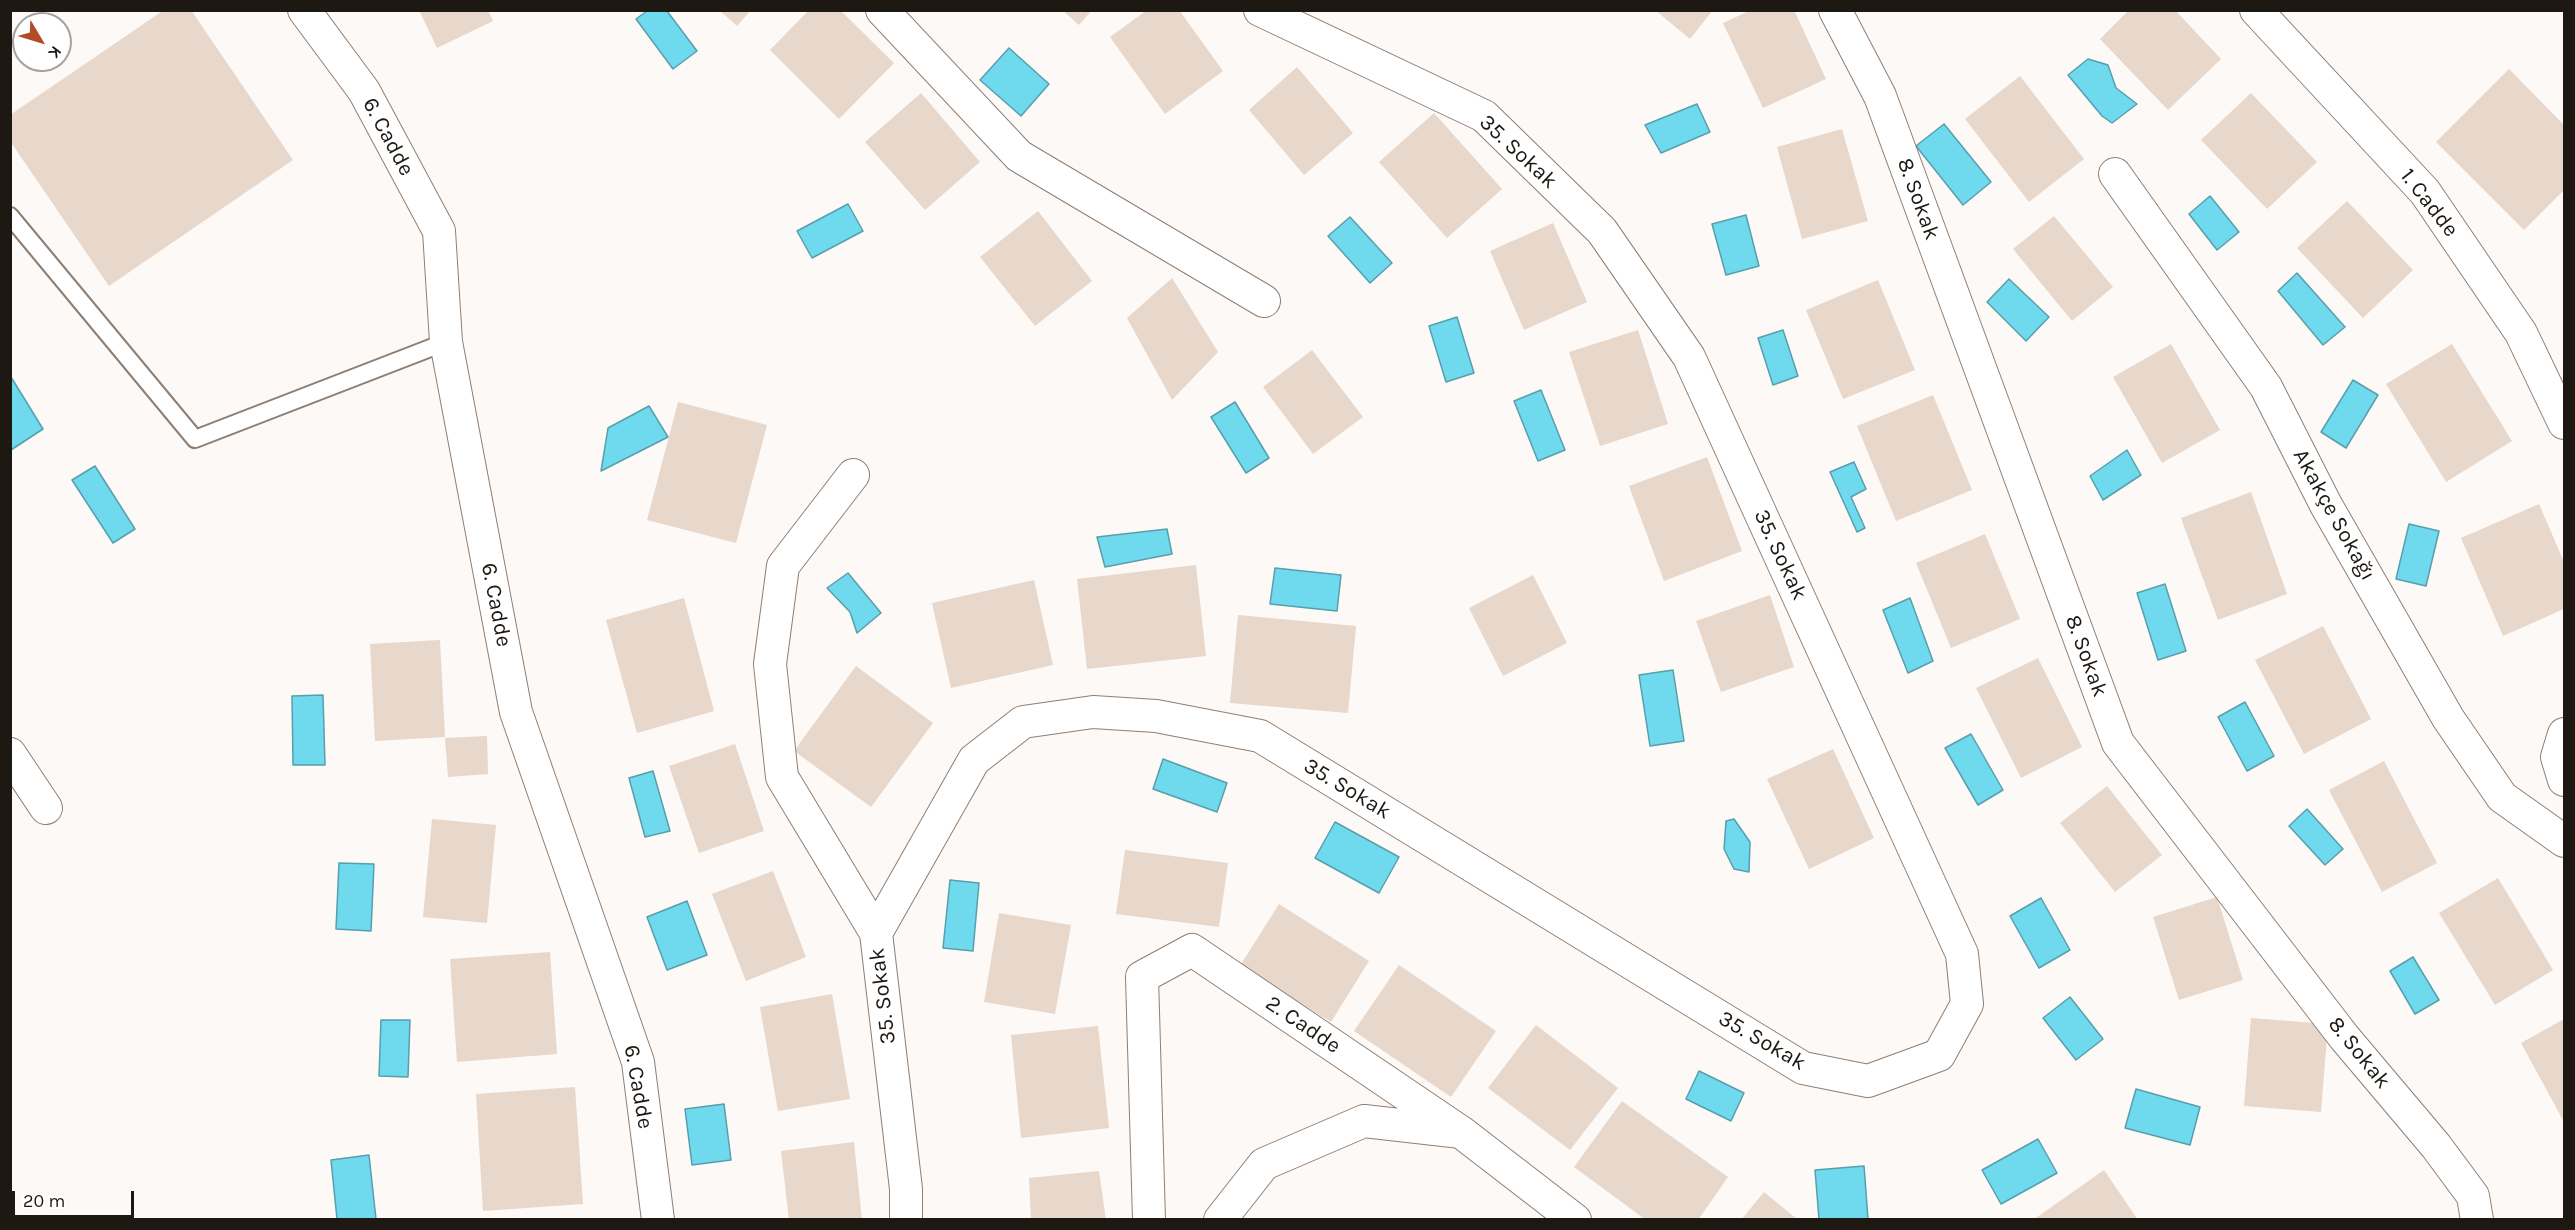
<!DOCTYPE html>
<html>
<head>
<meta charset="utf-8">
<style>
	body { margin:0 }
	#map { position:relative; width:2575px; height:1230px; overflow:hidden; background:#fdf9f7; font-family:Karla,sans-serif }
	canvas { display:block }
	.frame { position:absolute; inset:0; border:12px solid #1e1813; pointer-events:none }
	.north { position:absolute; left:12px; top:12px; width:60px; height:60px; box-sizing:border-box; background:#fff; border:2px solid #a5a3a1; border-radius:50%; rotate:128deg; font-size:16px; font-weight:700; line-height:24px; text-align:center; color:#1e1813 }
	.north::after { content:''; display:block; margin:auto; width:21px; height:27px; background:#b34b28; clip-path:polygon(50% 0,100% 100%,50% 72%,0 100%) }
	.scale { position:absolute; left:12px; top:1191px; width:122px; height:27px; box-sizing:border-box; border:3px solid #1e1813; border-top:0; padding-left:8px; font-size:18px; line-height:21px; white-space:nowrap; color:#1e1813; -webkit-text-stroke:4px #fff; paint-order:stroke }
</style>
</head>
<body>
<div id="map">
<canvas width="2575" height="1230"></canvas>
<div class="frame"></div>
<div class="north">K</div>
<div class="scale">20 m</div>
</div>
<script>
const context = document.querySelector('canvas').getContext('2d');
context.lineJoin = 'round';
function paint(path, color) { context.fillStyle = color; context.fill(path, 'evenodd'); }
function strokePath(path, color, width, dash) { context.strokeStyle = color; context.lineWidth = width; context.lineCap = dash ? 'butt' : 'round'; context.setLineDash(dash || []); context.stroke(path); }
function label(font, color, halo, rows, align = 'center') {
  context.font = font + ' Karla,sans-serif'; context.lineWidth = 4.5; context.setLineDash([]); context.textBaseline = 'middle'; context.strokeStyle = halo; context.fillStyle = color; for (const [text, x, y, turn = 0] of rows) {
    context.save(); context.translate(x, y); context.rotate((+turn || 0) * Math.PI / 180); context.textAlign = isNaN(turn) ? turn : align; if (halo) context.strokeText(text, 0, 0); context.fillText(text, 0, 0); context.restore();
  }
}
const water = new Path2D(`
	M647 11H667L697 51 673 69 636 19Z
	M1009 48 1049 84 1021 116 980 80Z
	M2088 59 2108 65 2116 88 2137 104 2112 123 2102 116 2068 75Z
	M1697 104 1710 132 1661 153 1645 125Z
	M1944 124 1991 182 1963 205 1916 146Z
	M2210 196 2239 232 2217 250 2189 214Z
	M848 204 863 231 812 258 797 231Z
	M1746 215 1759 266 1726 275 1712 224Z
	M1350 217 1392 263 1370 283 1328 236Z
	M2297 273 2345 327 2323 345 2278 291Z
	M2009 279 2049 317 2026 341 1987 302Z
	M1457 317 1474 373 1446 382 1429 326Z
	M1783 330 1798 376 1773 385 1758 338Z
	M11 377 43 429 11 450H10Z
	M2353 380 2378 395 2346 448 2321 432Z
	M1541 390 1565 450 1538 461 1514 401Z
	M1235 402 1269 458 1246 473 1211 417Z
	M649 406 668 437 601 471 608 428Z
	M2127 450 2141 475 2103 500 2090 476Z
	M1854 462 1866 489 1851 497 1865 528 1857 532 1830 472Z
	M95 466 135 529 113 543 72 480Z
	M2409 524 2439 531 2426 586 2396 579Z
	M1167 529 1172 554 1105 567 1097 537Z
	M1275 568 1341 575 1337 611 1270 604Z
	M848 573 881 613 857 633 850 612 827 588Z
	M2165 584 2186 651 2158 660 2137 593Z
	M1910 598 1933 661 1908 673 1883 610Z
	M1673 670 1684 741 1650 746 1639 675Z
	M323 695 325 765H293L292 696Z
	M2245 702 2274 756 2247 771 2218 717Z
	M1971 734 2003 790 1978 805 1945 748Z
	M1163 759 1227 783 1217 812 1153 789Z
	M653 771 670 831 645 837 629 778Z
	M2307 809 2343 849 2325 865 2289 826Z
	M1734 819 1750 842 1749 872 1734 869 1724 849 1726 821Z
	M1335 822 1399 857 1379 893 1315 858Z
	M339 863 374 864 371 931 336 929Z
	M950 880 979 883 973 951 943 948Z
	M2041 898 2070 950 2039 968 2010 916Z
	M687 901 707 955 667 970 647 917Z
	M2413 957 2439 1000 2415 1014 2390 971Z
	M2070 997 2103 1039 2076 1060 2043 1018Z
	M381 1020H410L408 1077 379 1076Z
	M1699 1071 1744 1093 1731 1121 1686 1099Z
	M2136 1089 2200 1107 2190 1145 2125 1128Z
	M724 1104 731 1160 692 1165 685 1109Z
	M2038 1139 2057 1173 2001 1204 1982 1170Z
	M369 1155 376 1219H337L331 1160Z
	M1864 1166 1868 1219H1819L1815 1170Z`);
const building = new Path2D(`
	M164 10H191L293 160 109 286 10 141V115Z
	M419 10H488L493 21 437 48Z
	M719 10H751L737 26Z
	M809 10H840L894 63 839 119 770 50Z
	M1062 10H1092L1079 25Z
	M1147 10H1179L1223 71 1165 114 1110 37Z
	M1655 10H1713L1690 39Z
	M1751 10H1794L1826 79 1763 108 1723 23Z
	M2129 10H2175L2221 59 2168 110 2100 39Z
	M1297 67 1353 133 1304 175 1249 110Z
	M2509 69 2564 125V190L2524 230 2436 142Z
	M2020 76 2084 159 2029 202 1965 119Z
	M921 93 980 162 925 210 865 142Z
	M2251 93 2317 162 2267 209 2201 140Z
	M1434 113 1502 189 1447 238 1379 162Z
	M1842 129 1868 221 1802 239 1777 147Z
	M2347 201 2413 270 2363 318 2297 248Z
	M1038 211 1092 281 1035 326 980 257Z
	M2054 216 2113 287 2072 321 2013 249Z
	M1553 223 1587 302 1524 330 1490 251Z
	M1172 278 1218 352 1172 400 1127 318Z
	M1878 280 1915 370 1843 399 1806 310Z
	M1638 330 1668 424 1600 446 1569 352Z
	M2171 344 2220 430 2162 463 2113 377Z
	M2452 344 2512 441 2446 482 2386 384Z
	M1312 350 1363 417 1313 454 1263 387Z
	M1933 395 1972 490 1896 521 1857 426Z
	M678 402 767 425 736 543 647 520Z
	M1707 457 1742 551 1664 581 1629 486Z
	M2251 492 2287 594 2218 620 2181 518Z
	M2539 504 2564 562V609L2503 636 2461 538Z
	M1985 534 2020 619 1951 648 1916 563Z
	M1196 565 1206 656 1087 669 1077 579Z
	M1533 575 1567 643 1503 676 1469 608Z
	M1034 580 1053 665 951 688 932 603Z
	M1770 595 1794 667 1721 692 1696 621Z
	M684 598 714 711 637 733 606 620Z
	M1238 615 1356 626 1348 713 1230 703Z
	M2323 626 2371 719 2304 754 2255 660Z
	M440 640 445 737 375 741 370 644Z
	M2038 658 2082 747 2021 778 1976 688Z
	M856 666 933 723 871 807 794 751Z
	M487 736 488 774 448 777 445 738Z
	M735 744 764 831 699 853 669 766Z
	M1833 749 1874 838 1809 869 1767 779Z
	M2384 761 2437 863 2382 892 2329 790Z
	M2107 786 2162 855 2115 892 2060 823Z
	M432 819 496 825 487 923 423 917Z
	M1125 850 1228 863 1219 927 1116 914Z
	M773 871 806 957 746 981 712 894Z
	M2498 878 2553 970 2495 1005 2439 913Z
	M2217 897 2243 980 2179 1000 2153 917Z
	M1279 904 1369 961 1331 1022 1240 966Z
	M999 913 1071 925 1055 1014 984 1002Z
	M550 952 557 1054 457 1062 450 959Z
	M1399 965 1496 1031 1451 1097 1354 1031Z
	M832 994 850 1099 778 1111 760 1007Z
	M2251 1018 2328 1024 2321 1112 2244 1106Z
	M2564 1019V1122L2521 1043Z
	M1536 1025 1618 1088 1570 1150 1488 1088Z
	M1098 1026 1109 1128 1021 1138 1011 1035Z
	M575 1087 583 1204 483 1211 476 1094Z
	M1622 1101 1728 1177 1698 1220H1646L1574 1167Z
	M854 1142 862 1220H789L781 1151Z
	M2104 1170 2138 1220H2033Z
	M1099 1171 1106 1220H1031L1029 1178Z
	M1764 1192 1798 1220H1741Z`);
const lane = new Path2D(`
	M10 216 195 439 446 342`);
const street = new Path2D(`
	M304 10 364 91 439 231 446 342 516 712 638 1062 658 1220
	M882 10 1019 156 1264 301
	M1835 10 1880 96 2118 743 2344 1037 2436 1146 2473 1196 2477 1220
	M2256 10 2425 192 2521 333 2564 423
	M2115 174 2266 387 2326 505 2448 718 2502 797 2564 841
	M853 475 783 566 770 664 782 777 876 933
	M2564 734 2557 757 2564 780
	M10 754 46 808
	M906 1220V1189L876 933 974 760 1023 722 1093 712 1156 716 1260 736 1803 1068 1868 1081 1939 1055 1967 1004 1962 954 1689 357 1602 231 1484 116 1260 10
	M1149 1220 1142 977 1192 950 1461 1132
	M1220 1220 1264 1164 1364 1121 1461 1132 1575 1220`);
const streetNames = [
	["6. Cadde",388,137,62],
	["35. Sokak",1518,152,43],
	["8. Sokak",1918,199,70],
	["1. Cadde",2429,203,52],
	["Akakçe Sokağı",2334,515,61],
	["35. Sokak",1780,555,65],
	["6. Cadde",496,605,79],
	["8. Sokak",2086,656,70],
	["35. Sokak",1347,789,31],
	["35. Sokak",883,996,-97],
	["2. Cadde",1303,1025,34],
	["35. Sokak",1762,1041,30],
	["8. Sokak",2359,1053,51],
	["6. Cadde",638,1087,80]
];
paint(water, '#6fd9ee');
strokePath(water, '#579fac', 1.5);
paint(building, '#e8d7cb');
strokePath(lane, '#8e7f74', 20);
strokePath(street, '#8e7f74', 34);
strokePath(lane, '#fff', 16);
strokePath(street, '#fff', 32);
label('22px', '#1e1813', '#fff', streetNames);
</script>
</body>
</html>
